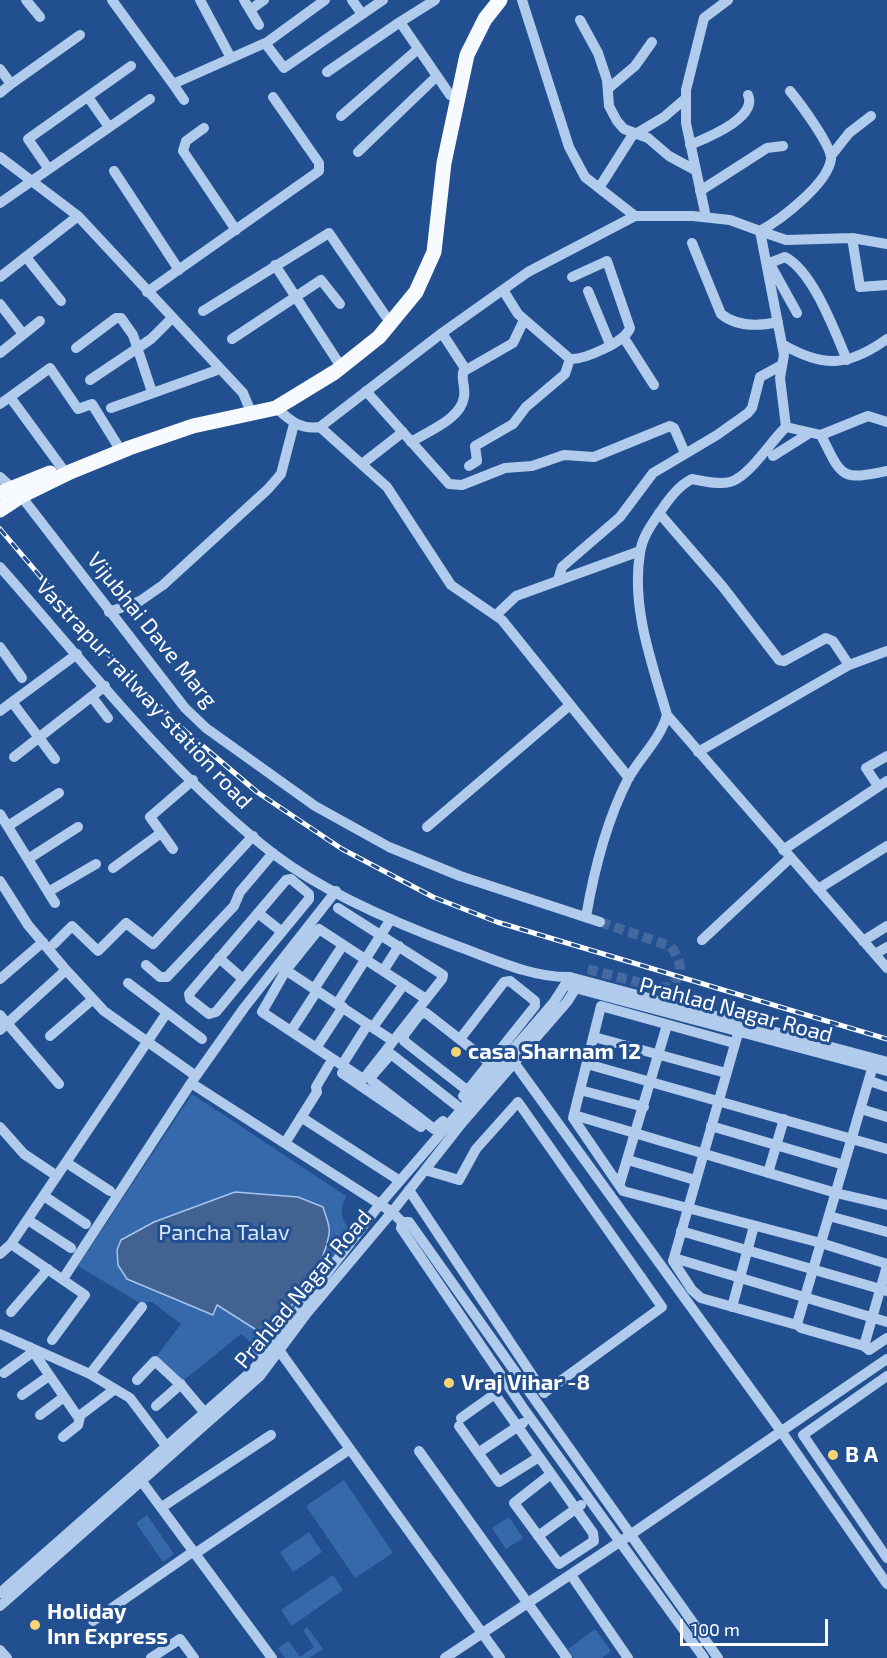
<!DOCTYPE html>
<html>
<head>
<meta charset="utf-8">
<style>
	body { margin:0 }
	#map { position:relative; width:887px; height:1658px; overflow:hidden; background:#224f8f; font-family:"Exo 2",sans-serif }
	canvas { display:block }
	.scale { position:absolute; left:680px; top:1619px; width:148px; height:27px; box-sizing:border-box; border:3px solid #fff; border-top:0; padding-left:8px; font-size:18px; line-height:21px; white-space:nowrap; color:#fff; -webkit-text-stroke:4px #224f8f; paint-order:stroke }
</style>
</head>
<body>
<div id="map">
<canvas width="887" height="1658"></canvas>
<div class="scale">100 m</div>
</div>
<script>
const context = document.querySelector('canvas').getContext('2d');
context.lineJoin = 'round';
function paint(path, color) { context.fillStyle = color; context.fill(path, 'evenodd'); }
function strokePath(path, color, width, dash) { context.strokeStyle = color; context.lineWidth = width; context.lineCap = dash ? 'butt' : 'round'; context.setLineDash(dash || []); context.stroke(path); }
function label(font, color, halo, rows, align = 'center') {
  context.font = font + ' "Exo 2",sans-serif'; context.lineWidth = 6; context.setLineDash([]); context.textBaseline = 'middle'; context.strokeStyle = halo; context.fillStyle = color; for (const [text, x, y, turn = 0] of rows) {
    context.save(); context.translate(x, y); context.rotate((+turn || 0) * Math.PI / 180); context.textAlign = isNaN(turn) ? turn : align; if (halo) context.strokeText(text, 0, 0); context.fillText(text, 0, 0); context.restore();
  }
}
const green = new Path2D(`
	M192 1094 346 1196C337 1214 343 1226 359 1236L264 1354 241 1334 179 1384 153 1361 181 1324 152 1302 140 1303 78 1266Z
	M344 1480 393 1553 355 1578 306 1506Z
	M147 1515 174 1554 163 1562 136 1523Z
	M509 1517 523 1538 506 1549 492 1528Z
	M309 1532 322 1552 293 1572 280 1552Z
	M333 1575 343 1590 292 1626 281 1610Z
	M307 1627 323 1649 309 1658H285L278 1648 289 1641 300 1657 314 1647 303 1630Z
	M595 1629 611 1651 602 1658H574L568 1649Z`);
const water = new Path2D(`
	M235 1192 298 1197 323 1207C325 1215 331 1226 329 1234 323 1274 290 1307 266 1336L217 1305 213 1315 127 1279 118 1265 117 1250 121 1240 154 1222Z`);
const minorTunnel = new Path2D(`
	M588 969 660 988 670 987C684 975 682 960 670 946L600 922`);
const minor = new Path2D(`
	M26 0 40 17
	M112 0 173 84 265 43 284 68 383 0
	M200 0 231 58
	M244 0 259 25
	M352 0 362 14
	M435 0 400 22 450 95
	M522 0 569 147 585 177 635 216H693L730 220 760 231 784 355 780 378 786 427C771 441 749 477 730 482 719 485 703 481 692 479 678 486 669 499 660 512 652 524 642 537 640 553 631 608 652 663 667 715 660 740 640 757 628 779 606 822 594 870 586 917
	M250 10 264 0
	M580 20 598 53 607 80 609 106 617 121 624 129 648 138 669 156 695 170
	M266 43 325 0
	M0 69 11 84 0 93
	M327 72 400 22
	M11 84 80 35
	M173 84 184 100
	M609 88 635 66 652 42
	M88 97 109 127
	M341 116 418 49
	M204 128 186 141 183 151 236 230
	M690 145C706 138 758 118 748 95
	M358 152 437 76
	M831 156 849 133 871 116
	M0 157 78 216 243 393 251 412
	M48 168 28 139 131 66
	M114 171 179 270
	M599 188 632 136 664 117 685 99
	M700 191 767 148 783 146
	M0 203 150 99
	M706 217 686 123V90L704 18 728 0
	M760 231C780 220 828 184 831 159 832 146 799 102 790 91
	M760 231 786 240 852 238 887 244
	M852 238 860 287 887 285
	M692 243 721 314C737 327 760 326 778 322
	M26 257 61 301
	M767 264 785 257C813 271 835 332 847 360
	M275 265 338 362
	M771 266 797 313
	M0 277 78 216
	M588 291 610 344
	M147 292 319 171V163L273 97
	M0 304 23 334
	M203 311 329 233 387 318
	M442 333 466 370 513 343 524 320
	M624 338 654 385
	M232 339 321 280 340 304
	M782 344C823 368 848 367 887 339
	M76 348 116 318H121L133 335 152 392
	M0 353 40 321
	M570 359C584 360 625 342 630 328L607 261 572 277
	M90 380 151 339 172 318
	M366 391 449 484 462 485 505 468 532 466 564 455 594 457 670 426 674 428 685 453
	M10 397 50 368 78 409 92 404 118 446
	M0 404 10 397 62 468
	M111 408 220 369
	M276 408C291 421 300 430 320 427L442 333 528 272 635 216
	M320 427 387 487 451 585 502 620 629 778
	M786 427 821 435 868 416 887 422
	M821 435C842 477 840 481 887 471
	M411 442C428 431 461 419 464 397 466 386 460 379 464 369
	M773 456 808 434
	M362 464 403 432
	M469 466 477 461 475 446 513 424 526 407 565 374 570 359 518 314 503 290
	M0 477 21 496 185 708 206 728 315 806 389 847 460 876 600 922
	M659 513 723 587 779 660 784 661 826 638 833 641 849 665
	M0 567C87 665 170 774 275 855 325 893 398 924 457 946 493 959 532 978 570 977L887 1062
	M558 580 562 567 620 517 653 473 717 435 748 413 752 408 760 377 782 365
	M109 612 140 601 163 585 268 489 281 474 294 424
	M496 615 516 596 640 551
	M0 647 22 678
	M92 697 108 718
	M12 702 55 759
	M0 711 77 654
	M667 715 887 968
	M698 752 849 665 887 651
	M14 757 105 686
	M878 786 866 768 887 756
	M0 814 55 903
	M8 826 59 793
	M427 827 570 705
	M173 849 150 817 193 780
	M783 850 887 781
	M28 859 78 827
	M113 868 161 833
	M291 879 309 894V899L216 1012 209 1014 190 999 189 994 286 880Z
	M0 881 28 925 66 970
	M818 889 887 846
	M48 892 96 864
	M338 908 443 975 442 979 365 1077 363 1079 262 1012 286 970 319 929 426 999
	M258 913 282 932
	M702 940 790 858
	M863 941 887 926
	M54 944 72 926 98 951 126 923 153 944 253 836
	M875 954 887 947
	M219 958 243 979
	M146 965 160 977H167L234 906 240 892 273 853
	M281 967 337 1004 391 919
	M383 971 399 946
	M0 979 43 942
	M128 983 202 1039
	M571 987 887 1071
	M314 989 343 945
	M337 1004 393 1041
	M0 1015 59 1084
	M741 1023 673 1261 692 1290 701 1298 797 1325
	M373 1027 404 984
	M0 1030 66 970 104 1011 196 1076
	M291 1031 317 991
	M50 1036 93 999
	M594 1037 726 1073
	M460 1039 504 982 510 981 535 1001V1006L463 1096
	M734 1043 601 1006 573 1118 623 1191 821 1243 887 1264
	M316 1048 343 1007
	M510 1057 781 1431 887 1584
	M587 1064 887 1149
	M342 1065 368 1024
	M342 1073 421 1127
	M193 1080 244 1008 336 891
	M870 1081 887 1087
	M580 1090 644 1107
	M468 1091 404 1041V1035L420 1014 426 1013 490 1063
	M861 1109 887 1117
	M574 1115 836 1193 887 1205
	M301 1117 400 1181
	M443 1121 434 1129 372 1081 371 1077 391 1054 456 1105
	M711 1126 844 1165
	M0 1127 24 1154 57 1176
	M285 1143 317 1092 316 1087 329 1065
	M628 1160 695 1180
	M67 1163 110 1191
	M768 1173 784 1119
	M620 1183 667 1025
	M409 1190 544 1393 662 1307 518 1102 476 1149 459 1180 425 1170
	M44 1196 86 1224
	M829 1216 887 1232
	M28 1220 71 1248
	M402 1222H409L718 1658
	M681 1231 887 1291
	M11 1244 85 1295 52 1340
	M0 1254 11 1244 166 1014
	M674 1258 887 1322
	M887 1266 864 1346 869 1350 887 1338
	M63 1279 191 1083 392 1212 402 1222 401 1228 526 1412 704 1658
	M732 1307 754 1226
	M11 1312 48 1269
	M0 1334 90 1374 130 1398 167 1447
	M276 1346 500 1658
	M864 1346 801 1328 797 1324 875 1059
	M30 1347 78 1417 115 1389
	M255 1347 263 1358
	M4 1373 33 1352
	M90 1374 142 1307
	M887 1376 803 1435 887 1558
	M137 1380 155 1361 183 1387 205 1413
	M22 1395 49 1376
	M156 1406 181 1384
	M40 1415 64 1397
	M461 1418 492 1396H496L593 1533 594 1541 559 1564 514 1503 551 1474
	M459 1426 499 1482 539 1457
	M63 1437 78 1425 80 1417
	M419 1451 567 1658
	M478 1453 523 1423
	M137 1475 272 1658
	M162 1507 271 1435
	M538 1536 581 1505
	M196 1553 350 1449
	M571 1575 628 1658
	M0 1593 253 1370 380 1204 554 1002 570 977
	M0 1606 260 1376 307 1313 392 1212 462 1123 567 1002 581 980
	M93 1621 194 1551
	M0 1650 7 1658
	M151 1658 180 1639 194 1658
	M445 1658 630 1535 887 1359`);
const major = new Path2D(`
	M0 493 50 473
	M0 510 21 496 70 472 129 448 193 426 276 408 335 372 379 337 416 292 434 252 444 163 467 55 485 19 500 0`);
const rail = new Path2D(`
	M0 529 90 635 179 726 257 792 342 849 433 897 497 922 887 1039`);
const markers = [
	[456,1052,6,"#f8d573"],
	[449,1383,6,"#f8d573"],
	[833,1455,6,"#f8d573"],
	[35,1625,6,"#f8d573"]
];
const streetNames = [
	["Vijubhai Dave Marg",152,630,51],
	["Vastrapur railway station road",144,694,47],
	["Prahlad Nagar Road",736,1010,15],
	["Prahlad Nagar Road",303,1289,-50]
];
const poiNames = [
	["casa Sharnam 12",468,1052],
	["Vraj Vihar -8",461,1383],
	["B A",845,1455],
	["Holiday",47,1612],
	["Inn Express",47,1637]
];
const parkNames = [
	["Pancha Talav",224,1233]
];
paint(green, '#3569ac');
paint(water, '#426391');
strokePath(water, '#a5c5ed', 1.5);
strokePath(minorTunnel, '#4369a0', 10, [10, 5]);
strokePath(minor, '#b1cbec', 10);
strokePath(major, '#f7faff', 15);
strokePath(rail, '#fff', 5);
strokePath(rail, '#224f8f', 3, [9]);
for (const [x, y, r, color] of markers) { const dot = new Path2D(); dot.arc(x, y, r, 0, 2 * Math.PI); context.fillStyle = color; context.fill(dot); strokePath(dot, '#224f8f', 2); }
label('22px', '#fff', '#224f8f', streetNames);
label('bold 22px', '#fff', '#224f8f', poiNames, 'left');
label('22px', '#d7e5f9', '#224f8f', parkNames);
</script>
</body>
</html>
